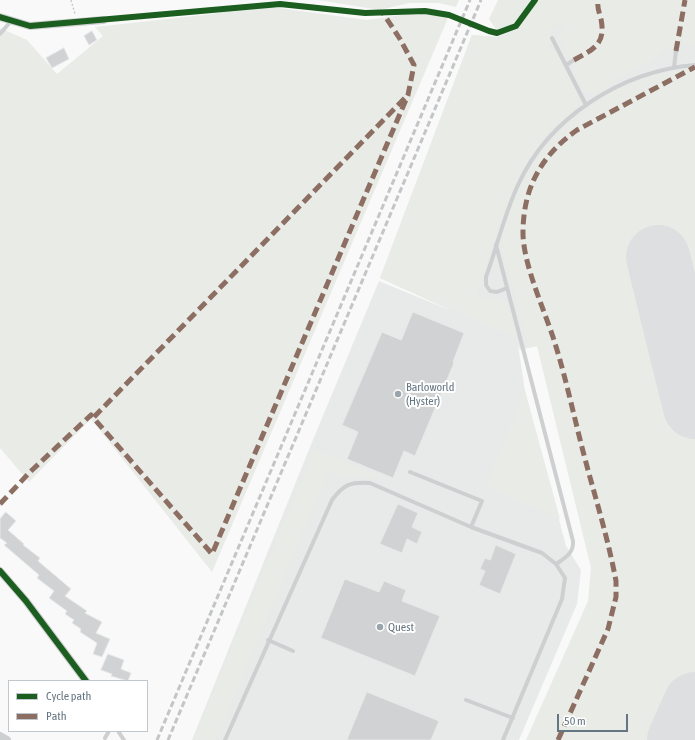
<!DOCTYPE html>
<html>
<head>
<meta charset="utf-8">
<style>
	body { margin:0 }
	#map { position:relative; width:695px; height:740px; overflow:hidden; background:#f9f9f9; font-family:"Asap Condensed",sans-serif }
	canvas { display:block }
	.legend { position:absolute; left:8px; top:680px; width:140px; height:52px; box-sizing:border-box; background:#fff; border:1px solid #c1c8cd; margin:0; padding:5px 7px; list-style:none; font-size:12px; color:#657683 }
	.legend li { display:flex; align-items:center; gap:8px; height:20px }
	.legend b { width:20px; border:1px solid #c1c8cd }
	.scale { position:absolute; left:557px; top:714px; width:71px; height:18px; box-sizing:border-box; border:2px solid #657683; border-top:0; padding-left:5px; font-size:12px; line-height:14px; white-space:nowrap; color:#657683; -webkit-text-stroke:3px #fff; paint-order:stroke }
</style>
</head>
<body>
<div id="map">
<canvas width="695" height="740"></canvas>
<ul class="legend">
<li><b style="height:5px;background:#1b5e20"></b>Cycle path</li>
<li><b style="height:5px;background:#8d6e63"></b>Path</li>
</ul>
<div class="scale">50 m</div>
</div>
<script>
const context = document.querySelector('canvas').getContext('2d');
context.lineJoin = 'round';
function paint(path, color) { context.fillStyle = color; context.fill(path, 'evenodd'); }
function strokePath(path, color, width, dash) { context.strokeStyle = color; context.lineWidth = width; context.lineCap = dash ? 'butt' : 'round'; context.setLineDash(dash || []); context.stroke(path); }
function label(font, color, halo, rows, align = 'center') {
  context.font = font + ' "Asap Condensed",sans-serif'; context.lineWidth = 4; context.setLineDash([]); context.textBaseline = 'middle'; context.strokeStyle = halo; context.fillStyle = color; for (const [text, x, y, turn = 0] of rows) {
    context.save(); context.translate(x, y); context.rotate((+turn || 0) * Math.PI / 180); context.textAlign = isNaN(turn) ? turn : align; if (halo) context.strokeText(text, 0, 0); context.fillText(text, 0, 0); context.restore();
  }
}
const built = new Path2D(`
	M537 0H695V740L606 628 552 342 520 350 518 345 525 391 566 546 581 570 577 604 519 740H192L310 447 379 281 452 311 380 278 472 35 497 37 518 29Z`);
const green = new Path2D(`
	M318 0H459L456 7 439 3H409L380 10Z
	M498 0H534L515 24 497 31 489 19Z
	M537 0H695V46L677 43 665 49 650 63 629 72 594 95C580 89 577 81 574 67L578 61 575 57 569 59 559 34 563 31 559 24 550 30 551 44H548L550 49 556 52 577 93 578 107C566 118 551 128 542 141 508 186 495 240 478 293L484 300H487L492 296C512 301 512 320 516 337L470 318 380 278 472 35 497 37 517 29Z
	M257 5 367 20 422 12 448 18 212 572 91 419 29 482 0 448V28L27 40 57 74 103 36 95 27 212 14Z
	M695 68V740H526L588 601 591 568 537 346 529 348 502 250C499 231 508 212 516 195 550 123 615 75 695 68Z
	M525 391 560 519 486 486Z
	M314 450 380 475 344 477 329 470 216 740H193Z`);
const runway = new Path2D(`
	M658 257 695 407
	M679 740 695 704`);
const building = new Path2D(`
	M92 31 97 40 89 45 84 36Z
	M64 48 69 59 52 68 46 58Z
	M413 312 464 333 453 362 454 363 415 456 404 451 393 478 347 459 358 432 342 425 382 332 401 340Z
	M398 504 418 513 412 527 422 532 417 544 407 539 402 553 380 544Z
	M6 512 16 521 8 530 24 544 23 545 40 558 38 561 71 589 65 596 87 611 85 613 102 622 96 633 110 639 102 657 93 654 97 643 80 632 81 629 72 623 74 620 65 614 67 611 49 598 54 591 37 578 39 575 4 545 7 543 0 538V519Z
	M496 545 516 554 500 594 479 585 485 571 480 569 485 558 490 560Z
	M345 579 379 592 384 581 406 590 402 601 440 616 415 676 321 638Z
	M108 654 124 660 121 669 131 673 128 681 111 676 112 674 101 670Z
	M367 692 439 721 431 740H347Z`);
const path = new Path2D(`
	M71 0 75 14`);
const service = new Path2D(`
	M0 34 11 21
	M552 38 586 105
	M566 65 574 60
	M674 67 676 51
	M496 245 573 541C574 553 565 558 556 564
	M507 288 497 292 490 291 486 285V277C497 247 504 215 518 185 549 117 622 71 695 65
	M410 472 482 501 471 527
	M268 640 293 651
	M466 700 513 718
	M118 731 124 740
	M105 738 109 731
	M225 740 332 500C344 484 350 482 370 483L471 527 542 553 556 564 565 578 562 599 503 740`);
const minor = new Path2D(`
	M0 17 30 26 103 20
	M0 571 26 601 86 681
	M0 736 7 740`);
const rail = new Path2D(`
	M157 740 470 0
	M168 740 481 0`);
const quiet = new Path2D(`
	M676 51 685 0
	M574 60C594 49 606 44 601 19 599 12 597 7 598 0
	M94 417 405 98
	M0 504 30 472 91 415 212 554 408 95 414 65 400 39 383 13
	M558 740 608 629 616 597V581C608 538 595 497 584 455 574 417 566 378 554 340 544 309 522 262 523 230 524 186 542 155 577 130L695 67`);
const cycleway = new Path2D(`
	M0 17 30 26 280 4 365 13 425 11 449 15 489 31 497 33 516 26 535 0
	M0 571 26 601 86 681`);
const markers = [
	[398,394,4,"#99a4ac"],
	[380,627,4,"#99a4ac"]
];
const poiNames = [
	["Barloworld",406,387],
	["(Hyster)",406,401],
	["Quest",388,627]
];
paint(built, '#e8e9e9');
paint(green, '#e8ebe6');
strokePath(runway, '#dedfe0', 64);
paint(building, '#d0d2d3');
strokePath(building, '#e8e8e8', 1);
strokePath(path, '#cbcccd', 1.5, [2, 2]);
strokePath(service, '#cecfd0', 4);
strokePath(minor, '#cecfd0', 8);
strokePath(rail, '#c3c5c6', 3, [6, 3]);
strokePath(quiet, '#8d6e63', 5, [10, 5]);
strokePath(cycleway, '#1b5e20', 6);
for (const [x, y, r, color] of markers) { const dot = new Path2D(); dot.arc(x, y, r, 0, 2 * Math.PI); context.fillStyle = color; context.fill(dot); strokePath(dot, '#fff', 1.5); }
label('12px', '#657683', '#fff', poiNames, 'left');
</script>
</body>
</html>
